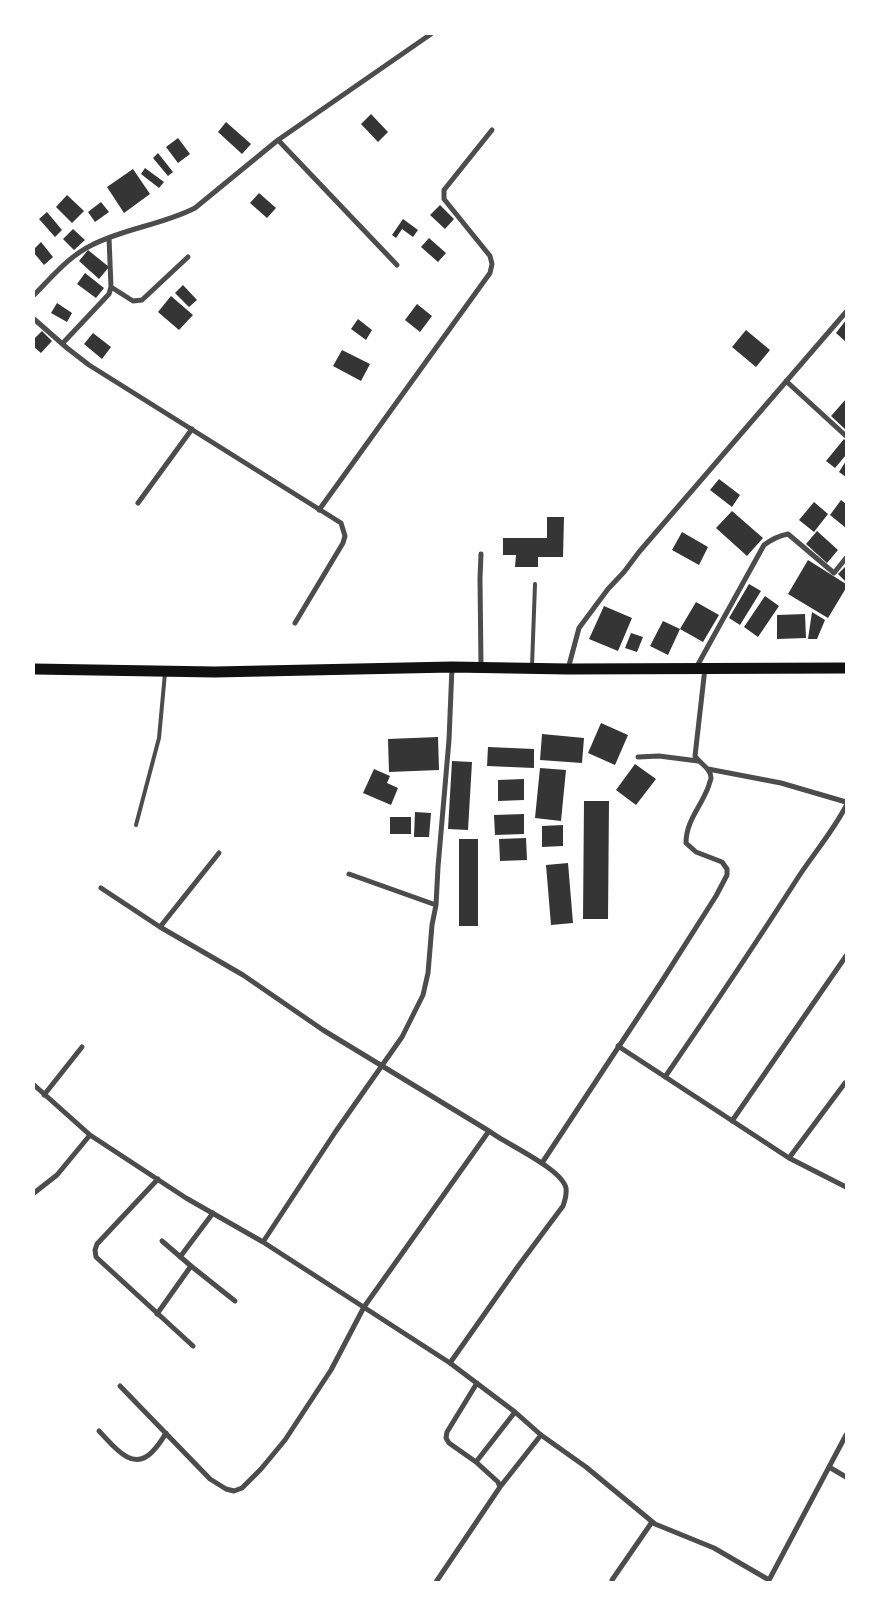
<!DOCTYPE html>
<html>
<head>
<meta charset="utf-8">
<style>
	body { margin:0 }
	#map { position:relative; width:880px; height:1616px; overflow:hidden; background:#fff; font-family:"Noto Sans",sans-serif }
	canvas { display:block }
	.frame { position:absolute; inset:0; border:35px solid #fff; pointer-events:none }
</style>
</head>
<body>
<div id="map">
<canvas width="880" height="1616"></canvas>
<div class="frame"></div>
</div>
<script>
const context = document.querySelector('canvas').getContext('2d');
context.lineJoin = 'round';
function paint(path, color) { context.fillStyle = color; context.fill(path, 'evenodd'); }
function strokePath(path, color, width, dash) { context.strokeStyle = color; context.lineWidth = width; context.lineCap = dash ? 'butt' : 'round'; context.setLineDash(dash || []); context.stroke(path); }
const building = new Path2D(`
	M371 114 388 132 378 142 361 124Z
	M226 122 251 144 242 154 218 132Z
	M178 138 190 154 178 163 166 147Z
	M158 153 173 172 168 176 153 158Z
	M145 168 164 182 159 188 141 174Z
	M133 169 150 194 124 213 107 187Z
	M259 193 276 208 267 218 250 203Z
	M67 195 84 211 72 223 56 207Z
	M101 202 109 212 95 222 88 212Z
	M440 205 454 219 445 229 430 215Z
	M47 212 62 230 55 237 39 219Z
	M403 219 418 230 413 237 402 229 396 238 392 235Z
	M73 229 85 240 74 250 63 239Z
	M429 238 446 253 438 262 421 247Z
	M41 242 53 257 44 265 34 253V249Z
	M88 250 109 267 99 279 79 261Z
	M85 273 104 288 96 298 77 284Z
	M183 285 197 300 189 307 175 293Z
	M171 296 193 315 179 330 158 312Z
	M57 303 72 313 67 322 51 313Z
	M417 304 432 316 420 332 405 320Z
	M358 319 372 330 366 340 351 329Z
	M846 320V342L836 333Z
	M746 330 770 350 756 367 732 347Z
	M42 331 52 341 41 353 34 347V339Z
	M93 333 111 347 102 359 84 344Z
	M342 350 370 364 361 381 333 366Z
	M846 399V430L831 416Z
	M844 439 846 441V455L835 468 826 461Z
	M846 461V477L839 472Z
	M719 479 740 495 732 507 710 490Z
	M841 500 846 504V528L830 515Z
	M814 502 828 514 814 532 799 520Z
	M732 511 763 538 747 556 716 528Z
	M547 517H564L563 557H538V567H515L516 555H503V538H547Z
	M817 531 838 550 827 563 806 544Z
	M682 532 708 547 699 565 672 550Z
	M808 560 846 584V588L828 618 788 594Z
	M846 566V582L838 574Z
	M749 584 761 591 740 625 729 618Z
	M765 596 779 606 758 637 744 627Z
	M696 602 719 615 703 642 680 629Z
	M604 606 632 618 618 651 589 639Z
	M812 612 825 620 817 639H808Z
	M805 614 806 638 777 639V615Z
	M663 621 680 629 668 655 650 646Z
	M631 633 643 637 637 652 625 648Z
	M601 723 628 735 615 765 588 753Z
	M542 734 584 738 582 763 540 760Z
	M438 737 439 770 389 772 388 739Z
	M488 747 534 749V768L487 766Z
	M452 761 472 762 468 830 448 829Z
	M635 764 656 779 636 805 616 790Z
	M540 768 566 770 561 821 535 818Z
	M374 769 390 776 387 783 398 788 391 805 363 793Z
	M524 779V800L498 801V780Z
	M584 801H609L608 919H583Z
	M415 812 431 813 429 837H414Z
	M524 814V834L495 835 494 815Z
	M390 817H411V834H390Z
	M563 825V846L542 847V826Z
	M526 838 527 860 500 861 499 839Z
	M459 839H478V926H459Z
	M568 863 573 923 551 925 546 865Z`);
const service = new Path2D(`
	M532 666 535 584
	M136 825 159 738 165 673`);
const minor = new Path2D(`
	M278 140 397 265
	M111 287 133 301 142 300 188 257
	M34 295C52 277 69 256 92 245 125 228 162 225 195 208L278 140 431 34
	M34 319 67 348 89 365 341 523 345 536 343 543 295 623
	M62 344 109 294 111 287 109 238
	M786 381 846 436
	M138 503 192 429
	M319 510 490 273 492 264 490 256 448 204 444 199V190L492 130
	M481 554 480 578 481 667
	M696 668 764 545C772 539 778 536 788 534L834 573 846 558
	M568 669 579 628 608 589 624 572 639 552 846 312
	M638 757 659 756 698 761
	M708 769 781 783 846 802
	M349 874 436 905
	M101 888 160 927 243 975 323 1030 489 1131C506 1144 561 1168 566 1188 567 1195 565 1200 563 1206L519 1265 450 1363
	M160 927 219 853
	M618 1046 789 1158 846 1187
	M665 1077C711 1010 756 943 799 876 815 852 833 831 846 806
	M34 1085 90 1135 186 1198 263 1242 450 1363 515 1412 541 1435 586 1467 655 1524 714 1548 769 1580
	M44 1095 82 1047
	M732 1121 846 956
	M789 1158 845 1083
	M542 1163 662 981 716 896 727 875V869L722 862 696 852 686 843C686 820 702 806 709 785 709 783 711 780 711 778 711 768 699 763 695 756L705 668
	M158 1179 97 1244 95 1250 96 1257 193 1346
	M34 1193 57 1175 90 1135
	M263 1242 336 1131 402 1037 423 995 428 973 432 925 436 905 438 867 449 740 452 667
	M180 1257 213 1213
	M191 1266 235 1301
	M157 1314 191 1266 162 1241
	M120 1386 210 1479 226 1489 234 1491 242 1488 261 1469 285 1440 331 1370 364 1307 489 1131
	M99 1431C113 1445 132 1473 152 1452 157 1447 162 1440 166 1433
	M476 1462 515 1412
	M829 1467 846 1477
	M500 1487 541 1435
	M612 1580 652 1522
	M436 1582 500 1487 498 1482 476 1462 449 1443 446 1438 447 1432 477 1383
	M768 1582 846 1435`);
const trunk = new Path2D(`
	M34 669 215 672 452 667 568 669 846 668`);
paint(building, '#353535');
strokePath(service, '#4c4c4c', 4);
strokePath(minor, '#4c4c4c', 5);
strokePath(trunk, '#111', 11);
</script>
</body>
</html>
